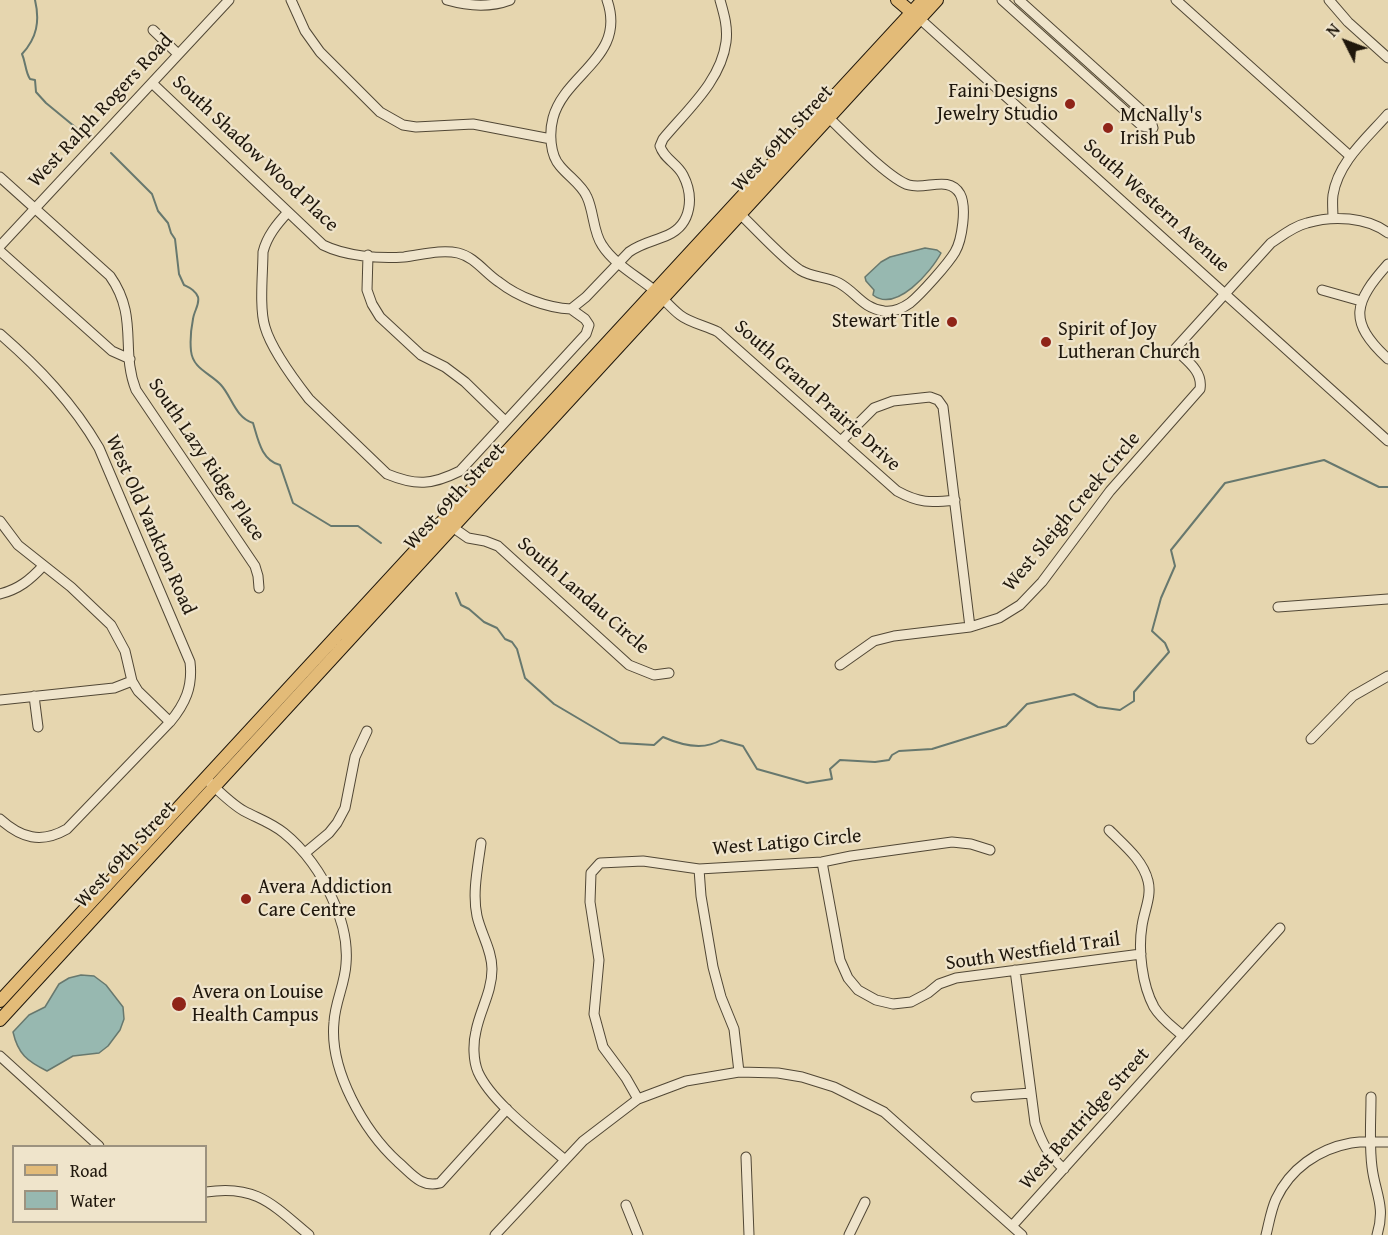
<!DOCTYPE html>
<html>
<head>
<meta charset="utf-8">
<style>
	body { margin:0 }
	#map { position:relative; width:1388px; height:1235px; overflow:hidden; background:#e6d6af; font-family:"Gentium Book Plus",serif }
	canvas { display:block }
	.legend { position:absolute; left:12px; top:1145px; width:195px; height:78px; box-sizing:border-box; background:#efe4cb; border:2px solid #9c927f; margin:0; padding:8px 10px; list-style:none; font-size:18px; color:#1f170c }
	.legend li { display:flex; align-items:center; gap:12px; height:30px }
	.legend b { width:30px; border:2px solid #9c927f }
	.north { position:absolute; left:1316px; top:12px; width:60px; height:60px; -webkit-text-stroke:4px #efe4cb; paint-order:stroke; rotate:312deg; font-size:16px; font-weight:700; line-height:24px; text-align:center; color:#1f170c }
	.north::after { content:''; display:block; margin:auto; width:21px; height:27px; background:#1f170c; clip-path:polygon(50% 0,100% 100%,50% 72%,0 100%) }
</style>
</head>
<body>
<div id="map">
<canvas width="1388" height="1235"></canvas>
<ul class="legend">
<li><b style="height:8px;background:#e3bb78"></b>Road</li>
<li><b style="height:16px;background:#97b8b0"></b>Water</li>
</ul>
<div class="north">N</div>
</div>
<script>
const context = document.querySelector('canvas').getContext('2d');
context.lineJoin = 'round';
function paint(path, color) { context.fillStyle = color; context.fill(path, 'evenodd'); }
function strokePath(path, color, width, dash) { context.strokeStyle = color; context.lineWidth = width; context.lineCap = dash ? 'butt' : 'round'; context.setLineDash(dash || []); context.stroke(path); }
function label(font, color, halo, rows, align = 'center') {
  context.font = font + ' "Gentium Book Plus",serif'; context.lineWidth = 4.5; context.setLineDash([]); context.textBaseline = 'middle'; context.strokeStyle = halo; context.fillStyle = color; for (const [text, x, y, turn = 0] of rows) {
    context.save(); context.translate(x, y); context.rotate((+turn || 0) * Math.PI / 180); context.textAlign = isNaN(turn) ? turn : align; if (halo) context.strokeText(text, 0, 0); context.fillText(text, 0, 0); context.restore();
  }
}
const water = new Path2D(`
	M925 248 937 250 941 253C931 272 896 313 873 295L874 290 866 281 865 277 881 262 890 257Z
	M81 975 94 976 106 985 123 1007 124 1019 120 1030 108 1046 99 1053 73 1056 47 1071C27 1061 18 1054 13 1032L29 1015 45 1007 59 984 69 978Z`);
const stream = new Path2D(`
	M35 0C40 21 37 38 22 54 26 63 25 71 30 79L35 80 36 92 46 103 80 131
	M111 153 152 194 158 211 168 223 171 233 175 239 179 274 184 285C190 288 195 290 198 297 200 304 194 311 193 319 191 329 190 341 191 351 193 369 210 373 221 385 232 397 235 417 253 423 258 439 261 460 280 465L293 503 331 526H358L381 543
	M456 593 461 605 469 609 484 622 497 628 505 639 512 642 517 649 525 678 554 704 620 743 654 745 663 737C681 745 703 751 721 740L743 746 757 769 807 783 832 779 830 769 840 760 875 762 889 760 892 755 899 751 932 749 1006 726 1027 704 1074 694 1098 707 1120 710 1134 701V692L1169 652 1165 643 1152 631 1161 598 1175 566 1171 550 1225 483 1324 460 1379 487H1388`);
const minor = new Path2D(`
	M291 0 305 31 320 52 380 112 403 125 416 127 473 124 551 139
	M447 0C468 6 489 8 510 0
	M607 0C627 57 565 73 553 118 549 133 550 155 560 166 569 177 582 185 587 197 594 212 593 232 602 245 614 264 637 276 654 290 663 298 671 308 680 315 690 323 707 326 718 332L897 491C919 503 930 503 955 500
	M1002 0 1142 126 1153 128 1150 118 1019 0
	M1176 0 1350 156
	M1329 0 1348 22 1388 58
	M920 19 1388 441
	M153 30 178 54
	M152 83 323 245C345 256 379 259 404 257 421 255 441 249 458 253 475 257 485 273 499 282 518 297 547 308 571 309
	M0 177 110 276C139 317 120 350 136 390L255 566 258 576 259 588
	M288 212C277 224 267 236 263 252 263 272 259 308 265 327 271 348 295 381 309 399L387 474C416 486 432 485 460 471L586 334 589 325 585 319 571 309
	M740 214C757 230 783 259 800 270 813 278 826 276 839 283 856 292 862 308 884 311 893 312 903 308 910 303 921 294 948 264 955 252 962 240 967 207 960 194 949 175 926 190 909 185 890 180 846 134 829 118
	M1333 218C1333 211 1332 202 1333 195 1338 162 1367 138 1388 114
	M0 246 229 0
	M0 251 112 351 130 359
	M368 255 367 290 372 304 380 317 421 355 445 367 465 382 505 421
	M1388 264C1354 302 1347 321 1388 359
	M1322 290 1361 301
	M571 309 586 297 629 252C641 243 655 241 668 235 692 224 694 196 683 175 677 163 664 159 660 146L663 139C687 110 721 81 726 42 728 27 724 14 720 0
	M0 334C39 368 73 403 99 448L190 662C193 687 185 704 170 722L67 829C41 844 21 838 0 819
	M841 441 874 408 893 401 930 397 938 400 943 407 970 627
	M0 521 18 545 71 587 111 625 125 651 132 681 138 691 170 722
	M448 524 468 538 485 541 498 546 629 665 654 675 669 673
	M0 594C19 589 30 580 43 566
	M1278 607 1388 599
	M840 665 874 641 894 636 970 627 999 618 1020 605 1042 582 1110 491 1200 389C1203 371 1187 361 1175 349L1271 243C1283 235 1294 226 1307 223 1333 215 1367 217 1388 233
	M34 696 38 727
	M0 700 114 688 132 681
	M1311 739 1353 696 1388 676
	M206 779C218 790 230 803 244 811 257 818 272 823 284 833 304 849 322 874 332 898 342 919 348 941 346 964 345 984 335 1002 334 1022 329 1070 364 1131 398 1162 412 1174 421 1188 440 1183L507 1109
	M1109 830C1124 845 1143 860 1148 881 1152 896 1144 911 1142 926 1138 950 1142 985 1154 1007 1161 1019 1173 1027 1183 1036
	M481 843C478 866 472 893 477 916 481 934 492 950 492 969 492 992 480 1010 476 1031 473 1043 473 1060 478 1072 492 1103 539 1137 565 1160
	M305 853 329 833 337 823 345 808 355 757 367 731
	M822 862 840 960 848 978 858 990 876 1000 893 1004 911 1002 928 993 939 984 956 978 1141 954
	M699 869 701 896 713 967 721 997 734 1029 739 1072
	M1015 970 1035 1123C1042 1143 1048 1155 1064 1169
	M0 1056 99 1146
	M976 1097 1031 1093
	M1371 1097C1371 1120 1369 1144 1372 1167 1375 1193 1386 1206 1377 1235
	M638 1099 626 1078 603 1047 594 1014 599 960 590 902 591 873 600 863 643 861 699 869 822 862 851 856 952 842 971 844 990 850
	M746 1157 749 1235
	M206 1192C256 1184 273 1205 309 1235
	M626 1205 638 1235
	M1012 1226 1280 928
	M495 1235 583 1141 638 1099 686 1081 739 1072 778 1073 802 1077 834 1087 884 1112 1022 1235
	M849 1235 865 1202
	M1266 1235C1269 1223 1271 1210 1276 1199 1290 1169 1318 1149 1351 1143 1363 1141 1376 1142 1388 1142`);
const major = new Path2D(`
	M897 0 917 17
	M0 1001 923 0
	M0 1020 937 0`);
const markers = [
	[1070,104,6,"#8f2418"],
	[1108,128,6,"#8f2418"],
	[952,322,6,"#8f2418"],
	[1046,342,6,"#8f2418"],
	[246,899,6,"#8f2418"],
	[179,1004,8,"#8f2418"]
];
const poiNames = [
	["Faini Designs",1058,92,"right"],
	["Jewelry Studio",1058,115,"right"],
	["McNally's",1120,116],
	["Irish Pub",1120,139],
	["Stewart Title",940,322,"right"],
	["Spirit of Joy",1058,330],
	["Lutheran Church",1058,353],
	["Avera Addiction",258,888],
	["Care Centre",258,911],
	["Avera on Louise",192,993],
	["Health Campus",192,1016]
];
const streetNames = [
	["West Ralph Rogers Road",101,111,-47],
	["West 69th Street",783,139,-47],
	["South Shadow Wood Place",255,154,43],
	["South Western Avenue",1156,206,42],
	["South Grand Prairie Drive",817,396,42],
	["South Lazy Ridge Place",206,460,56],
	["West 69th Street",455,497,-47],
	["West Sleigh Creek Circle",1072,512,-50],
	["West Old Yankton Road",150,525,66],
	["South Landau Circle",583,596,41],
	["West Latigo Circle",787,843,-5],
	["West 69th Street",126,855,-47],
	["South Westfield Trail",1033,952,-8],
	["West Bentridge Street",1085,1119,-48]
];
paint(water, '#97b8b0');
strokePath(water, '#67786e', 1.5);
strokePath(stream, '#67786e', 2);
strokePath(minor, '#514735', 11);
strokePath(major, '#1f170c', 14);
strokePath(minor, '#efe4cb', 9);
strokePath(major, '#e3bb78', 12);
for (const [x, y, r, color] of markers) { const dot = new Path2D(); dot.arc(x, y, r, 0, 2 * Math.PI); context.fillStyle = color; context.fill(dot); strokePath(dot, '#efe4cb', 2); }
label('20px', '#1f170c', '#efe4cb', poiNames, 'left');
label('20px', '#1f170c', '#efe4cb', streetNames);
</script>
</body>
</html>
